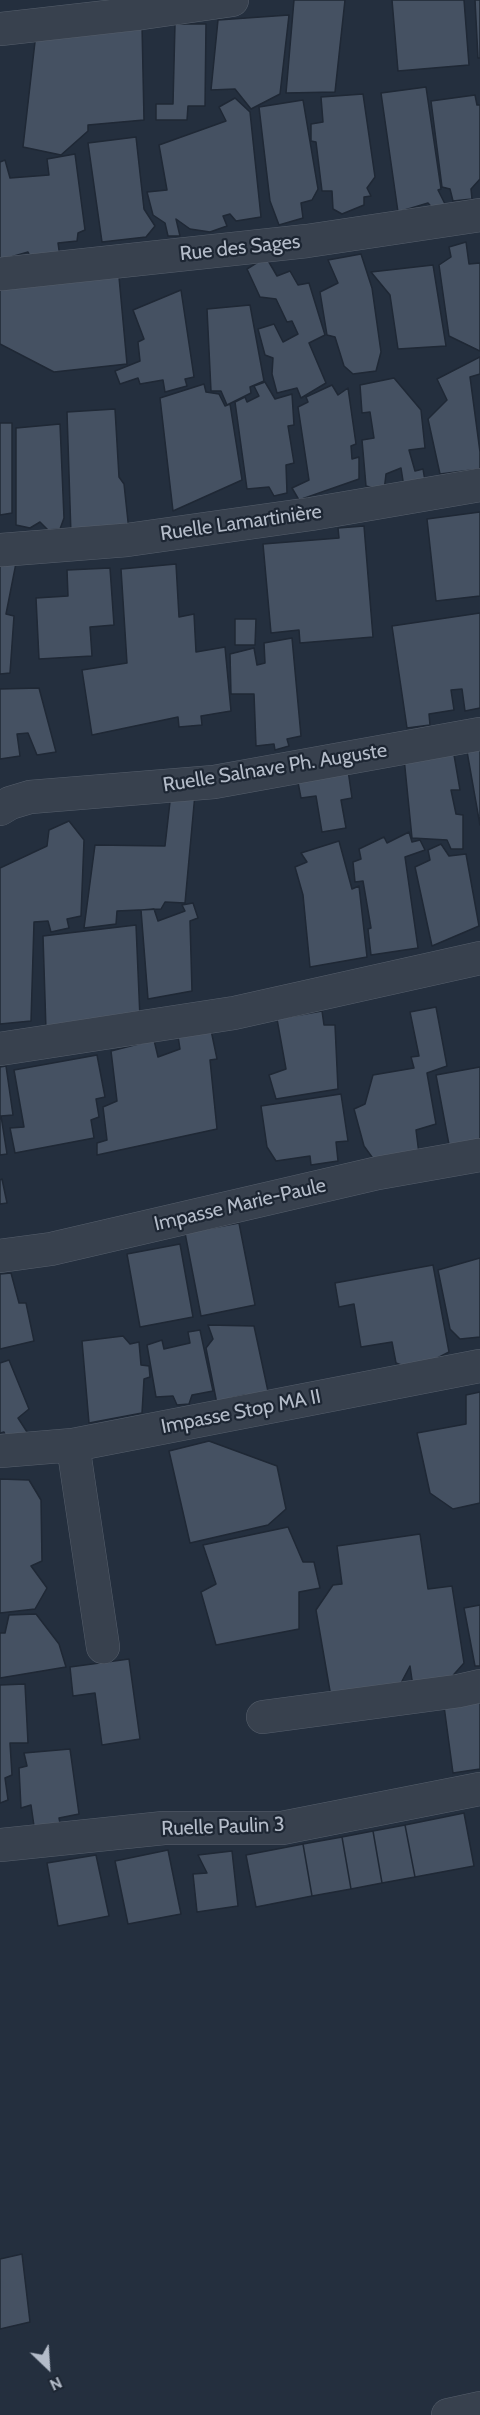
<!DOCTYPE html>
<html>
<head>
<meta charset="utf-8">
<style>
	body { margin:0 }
	#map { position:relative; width:480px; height:2415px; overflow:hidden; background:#242f3e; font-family:Cabin,sans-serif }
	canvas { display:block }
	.north { position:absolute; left:18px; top:2337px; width:60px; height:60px; -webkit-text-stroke:4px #1d2633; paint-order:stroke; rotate:155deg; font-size:16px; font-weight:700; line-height:24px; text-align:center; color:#b4bcc9 }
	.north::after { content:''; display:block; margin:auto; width:21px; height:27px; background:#b4bcc9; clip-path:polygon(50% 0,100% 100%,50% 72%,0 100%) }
</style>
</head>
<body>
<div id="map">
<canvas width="480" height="2415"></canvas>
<div class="north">N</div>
</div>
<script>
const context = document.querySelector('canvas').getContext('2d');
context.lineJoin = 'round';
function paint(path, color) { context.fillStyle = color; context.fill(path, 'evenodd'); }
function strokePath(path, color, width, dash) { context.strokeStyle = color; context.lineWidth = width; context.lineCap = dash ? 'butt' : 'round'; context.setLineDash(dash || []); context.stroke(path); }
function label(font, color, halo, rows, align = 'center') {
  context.font = font + ' Cabin,sans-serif'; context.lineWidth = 4.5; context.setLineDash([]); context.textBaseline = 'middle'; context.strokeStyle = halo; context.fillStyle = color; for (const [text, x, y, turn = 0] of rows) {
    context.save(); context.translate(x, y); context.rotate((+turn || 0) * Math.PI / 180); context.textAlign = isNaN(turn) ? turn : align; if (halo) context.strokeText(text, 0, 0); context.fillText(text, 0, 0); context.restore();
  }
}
const building = new Path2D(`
	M294 0H345L335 92 286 93Z
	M392 0H464L469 65 398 71Z
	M475 0H480V58H478Z
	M289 15 280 94 251 109 235 89 211 90 218 20Z
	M175 24H206L205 106H188L187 120H156V104H173Z
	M142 25 144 120 88 125V131L61 155 23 147 36 33Z
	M426 87 441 189 438 190 446 206 434 210 428 203 398 212 381 93Z
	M363 94 375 177 367 188 371 196 364 197V205L342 214 333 209 332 191H322L316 142 311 141V124L323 122 321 97Z
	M475 95 477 105H480V179L471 189 472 199 453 201 450 189 442 187 431 101Z
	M235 98 250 112 261 217 236 221 230 214 223 216 227 226 210 232 190 229 176 219 180 236H168L165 223 153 215 147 192 167 190 159 145 226 121 219 107Z
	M303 100 318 189 312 200 301 203 303 218 279 225 270 201 259 107Z
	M136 137 144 209 155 226 146 237 102 242 88 143Z
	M75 154 85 230 78 233 77 241 58 243 60 257 32 260 28 252 0 260V162L5 160 10 178 49 175 47 159Z
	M466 242 469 264 480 263V351L449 336 439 265 451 257 449 247Z
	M361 254 372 288 381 352 376 371 353 374 344 366 335 337 327 335 320 292 338 283 328 260Z
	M266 257 277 276 290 271 298 285 309 283 325 335 309 343 326 383 301 398 297 388 277 393 272 374 273 358 265 355 258 329 274 324 283 342 298 334 292 321 287 322 276 299 260 297 247 269Z
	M433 265 446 346 398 349 390 295 371 272Z
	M119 277 127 364 54 372 0 344V289Z
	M181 290 194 377 185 379 187 386 165 392 163 380 140 384 138 378 120 384 115 371 140 361 138 342 144 339 133 310Z
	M250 305 264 381 250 387 251 393 227 405 221 391H211L207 309Z
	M480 357V374L470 377 480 452V469L440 474 428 419 447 400 437 379Z
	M394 378 421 410 425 448 409 450 415 471 423 469 425 481 404 487 401 468 386 474 384 491 366 486 362 440 374 438 370 412 362 413 360 385Z
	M265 382 275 399 292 394 294 425 288 426 294 463 286 465 287 493 274 496 269 487 247 489 235 402 245 397 247 402 259 396 254 386Z
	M204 384 206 392 219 394 225 406 230 404 242 480 173 511 160 398Z
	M332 385 338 395 348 388 356 444 351 446 352 459 359 457V479L299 500 292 488 309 480 298 407 308 402 306 397Z
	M115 409 119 477 124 484 129 531 71 535 67 412Z
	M0 423H12V513L0 515Z
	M60 424 64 518 60 529 48 530 40 522 30 528 16 525V428Z
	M480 512V596L436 601 427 519Z
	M364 526 373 637 300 643 299 630 271 633 263 544 339 538 338 528Z
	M18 553 6 614 14 616 10 673 0 674V554Z
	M176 564 179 617 194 614 196 652 225 647 231 711 201 716 202 725 179 727 178 717 92 735 82 670 127 663 121 569Z
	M110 568 114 625 90 627 92 656 39 659 36 598 68 596 67 570Z
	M480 613V708L465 711 462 689 451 690 454 710 429 714 430 725 407 728 392 626Z
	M235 619H256L255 645H235Z
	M292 638 301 736 287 739 289 746 275 750 274 744 256 746 254 694H231L230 654 254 648 257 665 265 663 264 643Z
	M39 688 56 752 37 755 28 733 17 734 20 756 0 759V689Z
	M480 737V825L465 740Z
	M453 749 460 790H451L456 814 463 815V849H451L447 840 412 838 404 758Z
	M347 763 352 798 341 800 346 828 322 832 316 796 301 798 296 772Z
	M171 793 195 794 185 903 165 902 161 909 117 911 116 924 84 928 95 845 165 846Z
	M69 821 84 840 81 916 67 919 69 928 51 932 48 921 34 922 31 1021 0 1024V868L47 846 49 830Z
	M409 832 412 842 420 840 425 850 405 857 418 948 371 955 368 929 371 928 363 881 355 882 353 862 361 859 359 849 384 837 387 843Z
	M339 841 352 889 359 886 367 957 310 967 303 895 295 867 307 862 301 853Z
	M441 844 449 856 466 854 479 926 432 946 415 867 430 860 428 850Z
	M193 903 198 918 190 921 192 991 148 999 141 910 154 909 158 921 185 911 182 905Z
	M136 925 140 1018 46 1030 43 936Z
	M436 1007 447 1066 427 1073 436 1124 416 1130 419 1154 377 1164 364 1146 354 1109 365 1104 373 1075 414 1068 411 1057 419 1056 410 1012Z
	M322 1011 324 1025H335L338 1089 276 1099 269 1075 286 1069 277 1019Z
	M211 1030 217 1059 210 1060 217 1129 97 1155V1143L107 1140 103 1107 117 1101 111 1051 154 1040 158 1057 180 1049 178 1036Z
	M97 1055 105 1097 96 1099 99 1117 91 1120 94 1138 15 1153 10 1128 24 1127 14 1070Z
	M6 1066 13 1115 1 1116 7 1154 0 1155V1067Z
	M480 1067V1144L450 1150 436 1075Z
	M341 1094 348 1141 336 1142 338 1161 311 1165 310 1156 276 1161 267 1147 261 1106Z
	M2 1179 7 1203 0 1204V1180Z
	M239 1223 255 1305 201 1316 185 1233Z
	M180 1244 193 1317 140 1327 127 1254Z
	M480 1258V1337L460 1339 450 1329 438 1270Z
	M433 1265 449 1352 414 1370 396 1363 392 1342 361 1347 354 1304 339 1307 335 1283Z
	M11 1273 19 1303H26L34 1341 0 1349V1274Z
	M208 1325 254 1326 269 1396 252 1402 245 1395 231 1398 217 1404 206 1348 213 1339Z
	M200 1330 213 1391 192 1395 189 1404 177 1405 173 1396 156 1397 147 1345 162 1340 164 1349 190 1343 188 1332Z
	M123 1336 130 1344 139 1342 141 1365 149 1366 150 1377 144 1379 142 1413 89 1423 82 1341Z
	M9 1360 29 1409 18 1418 29 1435 8 1442 4 1432 0 1433V1363Z
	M480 1392V1503L453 1509 430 1493 417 1433 466 1424V1395Z
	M209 1441 277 1466 286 1509 268 1525 190 1543 169 1451Z
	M0 1479 29 1480 41 1500 42 1561 31 1566 47 1588 35 1609 0 1613Z
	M288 1527 303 1562H314L320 1588 299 1592V1629L216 1645 201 1592 216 1584 203 1545Z
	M420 1534 428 1589 452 1586 464 1663 448 1681 413 1687 410 1666 400 1685 331 1697 316 1610 333 1585 342 1584 337 1546Z
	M480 1605V1666H475L464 1608Z
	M36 1614 59 1644 66 1667 0 1678V1633H5L9 1615Z
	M129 1659 140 1739 102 1745 95 1693 73 1696 70 1667Z
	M25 1684 28 1743H10L12 1775 5 1778 8 1800 0 1803V1685Z
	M480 1699V1769L453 1773 444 1706Z
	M70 1749 79 1814 59 1818 60 1823 34 1826 31 1805 21 1808 19 1768 27 1766 24 1753Z
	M464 1813 474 1866 415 1877 405 1825Z
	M405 1825 415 1877 382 1883 373 1831Z
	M373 1831 382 1883 351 1889 342 1837Z
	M342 1837 351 1889 312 1896 303 1844Z
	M303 1844 312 1896 256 1907 246 1855Z
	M168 1850 181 1914 128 1924 115 1861Z
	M232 1851 238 1906 197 1912 193 1874 207 1873 198 1855Z
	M96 1855 109 1916 58 1926 47 1863Z
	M22 2254 30 2322 0 2329V2259Z`);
const minor = new Path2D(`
	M0 29 142 13 232 0
	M0 274 307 241 480 215
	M0 550 127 540 311 514 480 485
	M0 809 10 803 30 797 214 782 480 734
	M0 1049 234 1013 480 958
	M0 1256 51 1249 378 1173 480 1155
	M73 1445 103 1647
	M0 1451 73 1445 480 1366
	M263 1717 458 1691 480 1686
	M0 1845 164 1828H282L480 1789
	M448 2415 480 2408`);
const streetNames = [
	["Rue des Sages",240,248,-6],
	["Ruelle Lamartinière",241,523,-8],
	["Ruelle Salnave Ph. Auguste",275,768,-9],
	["Impasse Marie-Paule",240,1205,-13],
	["Impasse Stop MA II",241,1412,-11],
	["Ruelle Paulin 3",223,1827,-2]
];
paint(building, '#455162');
strokePath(building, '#1f2835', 1.5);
strokePath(minor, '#565f6c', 34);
strokePath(minor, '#38414e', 33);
label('20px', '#b4bcc9', '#1d2633', streetNames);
</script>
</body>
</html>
